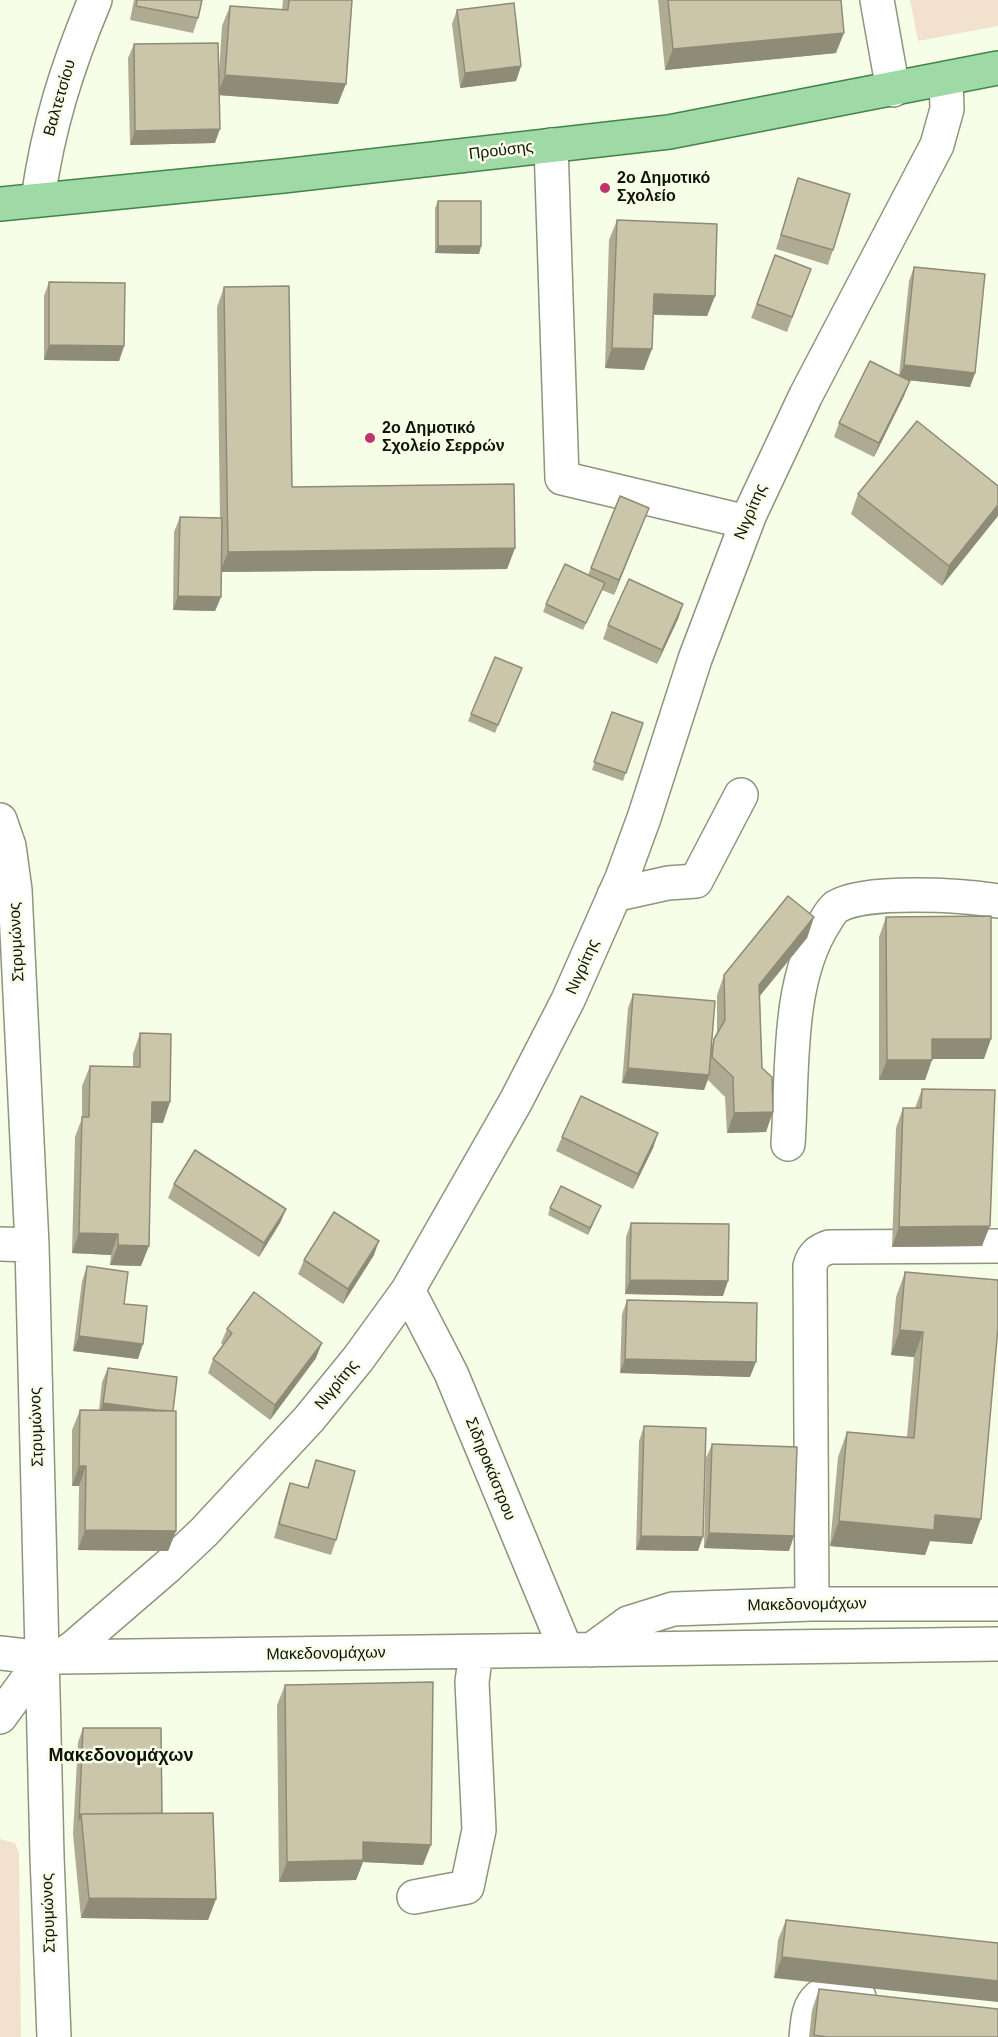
<!DOCTYPE html>
<html>
<head>
<meta charset="utf-8">
<style>
	body { margin:0 }
	canvas { display:block; background:#f7fee8 }
</style>
</head>
<body>
<canvas width="998" height="2037"></canvas>
<script>
const context = document.querySelector('canvas').getContext('2d');
context.lineJoin = 'round';
function paint(path, color) { context.fillStyle = color; context.fill(path, 'evenodd'); }
function strokePath(path, color, width, dash) { context.strokeStyle = color; context.lineWidth = width; context.lineCap = dash ? 'butt' : 'round'; context.setLineDash(dash || []); context.stroke(path); }
function label(font, color, halo, rows, align = 'center') {
  context.font = font + ' Helvetica,sans-serif'; context.lineWidth = 5; context.setLineDash([]); context.textBaseline = 'middle'; context.strokeStyle = halo; context.fillStyle = color; for (const [text, x, y, turn = 0] of rows) {
    context.save(); context.translate(x, y); context.rotate((+turn || 0) * Math.PI / 180); context.textAlign = isNaN(turn) ? turn : align; if (halo) context.strokeText(text, 0, 0); context.fillText(text, 0, 0); context.restore();
  }
}
const green = new Path2D(`
	M910 0H998V26L918 41Z
	M0 1839 15 1843 19 1853 21 2037H0Z`);
const minor = new Path2D(`
	M877 0 893 90
	M551 145 562 478 747 522
	M38 199C48 127 67 67 95 0
	M0 820 9 846 15 890 32 1245 47 1856 54 2037
	M614 895 668 883 696 881 741 795
	M788 1144C793 1074 786 982 825 922 828 917 831 911 836 907 864 889 963 895 998 901
	M0 1244 32 1245
	M408 1290 451 1373 566 1650
	M812 1604 810 1266C813 1255 818 1251 829 1247L998 1246
	M591 1650 628 1623 673 1609 812 1604H998
	M0 1653 43 1658
	M60 1657 998 1644
	M0 1717 43 1658 60 1657 74 1647 168 1566 204 1532 309 1419 358 1359 408 1290 516 1101 568 1000 622 878 644 818 695 659 750 514 806 395 937 145 947 109 946 79
	M414 1897 467 1887 479 1830 472 1682 476 1652
	M806 2037C808 2021 807 2008 819 1997H859`);
const major = new Path2D(`
	M0 204 283 176 669 132 998 68`);
const wall = new Path2D(`
	M134 0H202L198 18 193 33 130 20Z
	M283 0H352L338 104 220 95 215 143 130 145 128 58 134 44 219 71 222 26 230 6 282 10Z
	M658 0H841L836 53 665 70Z
	M457 10 521 66 516 81 460 88 452 24Z
	M798 178 833 250 828 265 776 249Z
	M438 201 481 246 479 254 435 253V208Z
	M617 220 715 296 707 316 653 315 644 370 605 368 609 240Z
	M775 255 811 269 787 332 751 318Z
	M914 267 975 373 970 387 908 380 904 396 874 457 834 437 839 423 899 376 909 281Z
	M49 282 124 346 119 361 44 360V296Z
	M224 287 292 487 515 548 507 569 221 572V597L215 611 173 610 174 532 180 517 220 518 217 307Z
	M998 486 942 586 851 514 858 494Z
	M620 496 649 508 614 595 602 590 583 630 543 612 546 604 588 575Z
	M683 604 678 619 657 664 603 639 608 625Z
	M522 668 495 733 468 721 471 714Z
	M612 712 643 723 623 781 592 770Z
	M814 917 807 938 760 996 762 1068 766 1132 727 1133 725 1097 708 1080 704 1090 622 1083 628 1008 633 994 712 1045 717 1033V995L724 975Z
	M886 917 984 1059H932L925 1080H879V937Z
	M140 1033 163 1123H152L141 1266 110 1265 111 1255 72 1253 75 1137 82 1118V1086L90 1066 133 1067V1054Z
	M922 1089 982 1246 892 1247 896 1128 903 1108H915Z
	M658 1133 653 1148 633 1189 556 1151 562 1137Z
	M174 1184 286 1209 280 1223 259 1257 168 1198Z
	M601 1206 588 1235 548 1215 550 1208Z
	M631 1223 723 1296 625 1294 626 1237Z
	M374 1255 343 1304 298 1274 304 1260Z
	M87 1266 124 1304 138 1359 73 1351 82 1281Z
	M905 1272 998 1280 972 1544 930 1541 925 1555 830 1546 838 1457 847 1432 907 1437 914 1357 891 1355 896 1297Z
	M627 1300 750 1377 620 1373 622 1314Z
	M227 1329 316 1358 270 1420 208 1373 213 1359 223 1345 221 1343Z
	M108 1368 173 1411 176 1531 168 1551 78 1550 79 1486H72V1430L80 1410H99L102 1382Z
	M644 1426 698 1551 636 1550 639 1441Z
	M712 1444 789 1551 704 1548 706 1458Z
	M316 1460 336 1540 331 1555 274 1538 285 1497 290 1483 307 1488Z
	M285 1685 423 1865 363 1862 356 1880 279 1882 277 1705Z
	M83 1728 162 1813 216 1899 208 1920 81 1918 73 1834 78 1742Z
	M786 1920 998 1943 774 1978 778 1940Z
	M819 1989 998 2037H809L812 2010Z`);
const shadedWall = new Path2D(`
	M844 33 836 53 665 70 673 49Z
	M521 66 516 81 460 88 465 73Z
	M225 75 346 84 338 104 217 95Z
	M220 129 215 143 130 145 135 131Z
	M438 246H481L479 254 435 253Z
	M654 294 715 296 707 316 646 314Z
	M49 345 124 346 119 361 44 360Z
	M612 348 652 349 644 370 605 368Z
	M904 365 975 373 970 387 898 379Z
	M910 381 904 396 874 457 879 443Z
	M998 505V516L942 586 949 566Z
	M649 508 643 523 614 595 619 580Z
	M515 548 507 569 220 572 228 552Z
	M178 596 221 597 215 611 173 610Z
	M683 604 678 619 657 664 662 650Z
	M814 917 807 938 752 1005 759 985Z
	M932 1039H991L984 1059H925Z
	M887 1060H932L925 1080H879Z
	M628 1068 709 1075 704 1090 622 1083Z
	M152 1102H170L163 1123 145 1122Z
	M773 1112 766 1132 727 1133 734 1113Z
	M658 1133 653 1148 633 1189 638 1174Z
	M601 1206 598 1213 588 1235 590 1228Z
	M286 1209 280 1223 259 1257 264 1243Z
	M990 1226 982 1246 892 1247 899 1227Z
	M79 1233 118 1234 111 1255 72 1253Z
	M379 1241 374 1255 343 1304 348 1289Z
	M118 1245 149 1246 141 1266 110 1265Z
	M630 1280 728 1281 723 1296 625 1294Z
	M900 1330 923 1332 914 1357 891 1355Z
	M79 1336 143 1344 138 1359 73 1351Z
	M322 1343 316 1358 270 1420 275 1405Z
	M625 1359 756 1362 750 1377 620 1373Z
	M103 1403 172 1413 98 1418Z
	M79 1466H86L79 1486H72Z
	M935 1515 981 1519 972 1544 930 1541 925 1555 830 1546 839 1521Z
	M85 1530 176 1531 168 1551 78 1550Z
	M709 1533 794 1536 789 1551 704 1548Z
	M641 1536 703 1537 698 1551 636 1550Z
	M363 1842 431 1845 423 1865 363 1862 356 1880 279 1882 287 1862Z
	M89 1898 216 1899 208 1920 81 1918Z
	M782 1957 998 1981V2002L774 1978Z`);
const building = new Path2D(`
	M137 0H202L198 18 136 6Z
	M289 0H352L346 84 225 75 230 6 288 10Z
	M668 0H841L844 33 673 49Z
	M514 3 521 66 465 73 457 10Z
	M218 43 220 129 135 131 134 44Z
	M798 178 850 194 833 250 781 235Z
	M438 201H481V246H438Z
	M617 220 717 224 715 296 654 294 652 349 612 348Z
	M775 255 811 269 792 317 757 304Z
	M914 267 985 274 975 373 904 365Z
	M49 282 125 283 124 346 49 345Z
	M289 286 292 487 514 484 515 548 228 552 224 287Z
	M870 361 910 381 879 443 839 423Z
	M917 421 998 486V505L949 566 858 494Z
	M620 496 649 508 619 580 591 568Z
	M180 517 222 518 221 597 178 596Z
	M565 564 605 583 586 623 546 604Z
	M629 579 683 604 662 650 608 625Z
	M495 657 522 668 498 725 471 714Z
	M612 712 643 723 626 773 594 762Z
	M788 896 814 917 759 985 762 1068 772 1077 773 1112 734 1113 733 1077 712 1057 714 1039 725 1020 724 975Z
	M991 916V1039H932V1060H887L886 917Z
	M633 994 715 1001 709 1075 628 1068Z
	M140 1033 171 1034 170 1102H152L149 1246 118 1245V1234L79 1233 82 1117H89L90 1066 140 1067Z
	M922 1089 995 1090 990 1226 899 1227 903 1108H921Z
	M581 1096 658 1133 638 1174 562 1137Z
	M195 1150 286 1209 264 1243 174 1184Z
	M561 1186 601 1206 590 1228 550 1208Z
	M334 1212 379 1241 348 1289 304 1260Z
	M631 1223 729 1224 728 1281 630 1280Z
	M87 1266 128 1272 124 1304 147 1306 143 1344 79 1336Z
	M905 1272 998 1280V1327L981 1519 935 1515 934 1530 839 1521 847 1432 914 1438 923 1332 900 1330Z
	M254 1292 322 1343 275 1405 213 1359 232 1333 227 1329Z
	M627 1300 757 1303 756 1362 625 1359Z
	M108 1368 177 1377 173 1411 156 1410 103 1403Z
	M80 1410 176 1411V1531L85 1530 86 1466H79Z
	M644 1426 706 1428 703 1537 641 1536Z
	M712 1444 797 1447 794 1536 709 1533Z
	M316 1460 355 1471 336 1540 279 1524 290 1483 308 1488Z
	M433 1682 431 1845 363 1842V1860L287 1862 285 1685Z
	M83 1728H161L162 1813 81 1814 79 1820Z
	M213 1813 216 1899 89 1898 81 1814Z
	M786 1920 998 1943V1981L782 1957Z
	M819 1989 998 2009V2037H827L814 2035Z`);
const markers = [
	[605,188,6,"#be336b"],
	[370,438,6,"#be336b"]
];
const streetNames = [
	["Βαλτετσίου",60,98,-74],
	["Προύσης",501,151,-7],
	["Νιγρίτης",751,512,-67],
	["Στρυμώνος",17,942,-93],
	["Νιγρίτης",583,967,-66],
	["Νιγρίτης",337,1385,-51],
	["Στρυμώνος",37,1427,-92],
	["Σιδηροκάστρου",490,1469,68],
	["Μακεδονομάχων",807,1605,-1],
	["Μακεδονομάχων",326,1654,-1],
	["Στρυμώνος",49,1913,-92]
];
const poiNames = [
	["2ο Δημοτικό",617,179],
	["Σχολείο",617,197],
	["2ο Δημοτικό",382,429],
	["Σχολείο Σερρών",382,447]
];
const neighbourhoodNames = [
	["Μακεδονομάχων",121,1756]
];
paint(green, '#f2e2cd');
strokePath(minor, '#8d957c', 36);
strokePath(major, '#428348', 36);
strokePath(minor, '#fff', 33);
strokePath(major, '#9ed9a6', 33);
paint(wall, '#afaa92');
paint(shadedWall, '#8e8b77');
paint(building, '#cbc6aa');
strokePath(building, '#8e8b77', 1.5);
for (const [x, y, r, color] of markers) { const dot = new Path2D(); dot.arc(x, y, r, 0, 2 * Math.PI); context.fillStyle = color; context.fill(dot); strokePath(dot, '#f7fee8', 2); }
label('16px', '#101309', '#f7fee8', streetNames);
label('bold 16px', '#101309', '#f7fee8', poiNames, 'left');
label('bold 18px', '#101309', '#f7fee8', neighbourhoodNames);
</script>
</body>
</html>
